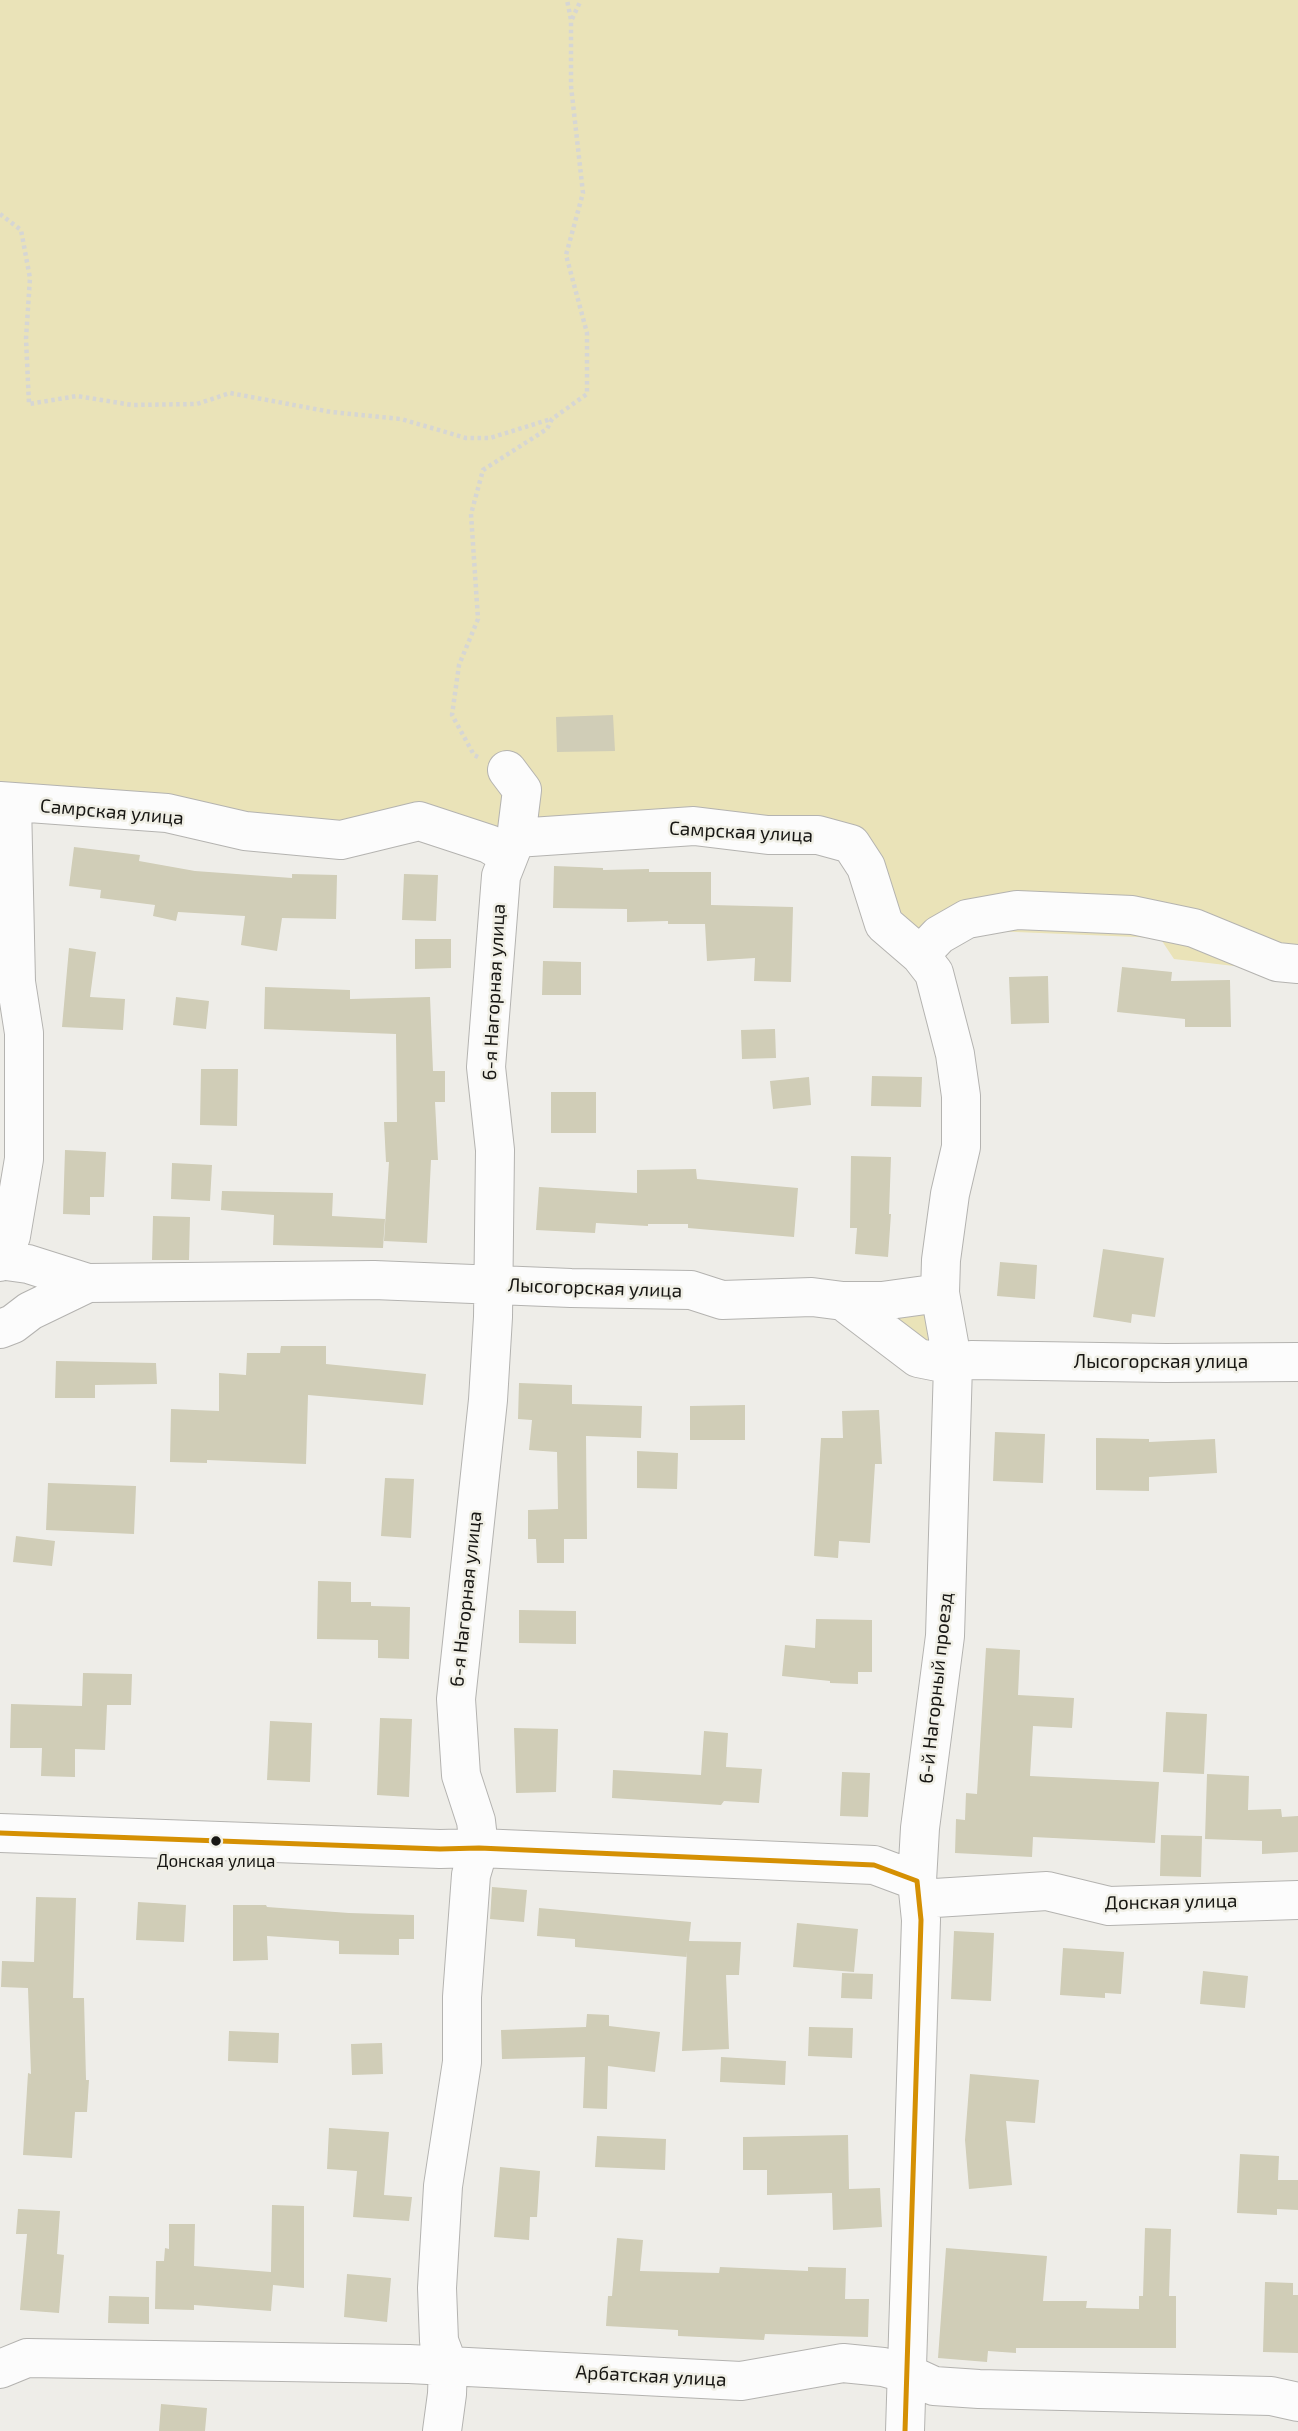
<!DOCTYPE html>
<html>
<head>
<meta charset="utf-8">
<style>
	body { margin:0 }
	canvas { display:block; background:#eeede8 }
</style>
</head>
<body>
<canvas width="1298" height="2431"></canvas>
<script>
const context = document.querySelector('canvas').getContext('2d');
context.lineJoin = 'round';
function paint(path, color) { context.fillStyle = color; context.fill(path, 'evenodd'); }
function strokePath(path, color, width, dash) { context.strokeStyle = color; context.lineWidth = width; context.lineCap = dash ? 'butt' : 'round'; context.setLineDash(dash || []); context.stroke(path); }
function label(font, color, halo, rows, align = 'center') {
  context.font = font + ' "Exo 2",sans-serif'; context.lineWidth = 5; context.setLineDash([]); context.textBaseline = 'middle'; context.strokeStyle = halo; context.fillStyle = color; for (const [text, x, y, turn = 0] of rows) {
    context.save(); context.translate(x, y); context.rotate((+turn || 0) * Math.PI / 180); context.textAlign = isNaN(turn) ? turn : align; if (halo) context.strokeText(text, 0, 0); context.fillText(text, 0, 0); context.restore();
  }
}
const green = new Path2D(`
	M0 0H1298V980L1251 968 1174 959 1160 938 968 930 913 939 853 840 339 832 0 794Z
	M884 1306 928 1308 932 1350Z`);
const building = new Path2D(`
	M613 715 615 751 557 752 556 717Z
	M74 847 140 855 139 861 195 871 292 878V874L337 875 336 919 282 918 277 951 241 945 245 916 178 912 176 921 153 916 155 905 100 898 101 890 69 886Z
	M554 866 603 868V870L649 869V872H711V905L793 907 791 982 754 981 755 958 707 961 705 924H668V921L627 922V909L553 908Z
	M404 874 438 875 436 921 402 920Z
	M415 939H451V968L415 969Z
	M69 948 96 952 90 997 125 999 123 1030 62 1027Z
	M543 961 581 962V995H542Z
	M1122 967 1172 972 1171 981 1230 980 1231 1027H1185V1019L1117 1012Z
	M1048 976 1049 1023 1011 1024 1009 977Z
	M265 987 350 990V999L430 997 433 1071H445V1102H435L438 1160H431L427 1243 384 1241 389 1162H386L384 1122H397L396 1034 264 1029Z
	M176 997 209 1001 206 1029 173 1025Z
	M775 1029 776 1058 742 1059 741 1030Z
	M201 1069H238L237 1126 200 1125Z
	M872 1076 922 1077 921 1107 871 1106Z
	M809 1077 811 1105 773 1109 770 1081Z
	M551 1092H596V1133H551Z
	M65 1150 106 1152 104 1197H90V1215L63 1214Z
	M851 1156 891 1157 889 1214H891L888 1257 855 1254 857 1228H850Z
	M172 1163 212 1165 210 1201 171 1199Z
	M696 1169 697 1179 798 1188 794 1237 688 1228V1224H648V1226L596 1223 595 1233 536 1230 539 1187 637 1193V1170Z
	M222 1191 333 1193 332 1216 385 1219 383 1248 273 1245 274 1215 221 1210Z
	M153 1216 190 1217 189 1260H152Z
	M1103 1249 1164 1258 1155 1317 1132 1314 1131 1323 1093 1317Z
	M1000 1262 1037 1265 1035 1299 997 1296Z
	M281 1346H326V1364L426 1374 423 1405 308 1395 306 1464 207 1460V1463L170 1462 171 1409 219 1411V1373L246 1375 247 1353H280Z
	M56 1361 156 1363 157 1384 95 1385V1398H55Z
	M519 1383 572 1385V1404L642 1406 641 1438 586 1436 587 1539H564V1563H537L536 1539H528V1510L558 1509 557 1452 529 1450 532 1420 518 1419Z
	M745 1405V1440H690V1406Z
	M879 1410 882 1464H875L870 1543 839 1541 838 1558 814 1556 821 1438H843L842 1411Z
	M995 1432 1045 1434 1043 1483 993 1481Z
	M1096 1438 1149 1439V1442L1215 1439 1217 1473 1149 1477V1491L1096 1490Z
	M637 1451 678 1453 677 1489 637 1488Z
	M385 1478 414 1479 411 1538 381 1536Z
	M48 1483 136 1486 134 1534 46 1530Z
	M16 1536 55 1541 52 1566 13 1562Z
	M318 1581 351 1582V1602H371V1606L410 1607 409 1659 378 1658V1640L317 1639Z
	M519 1610 576 1611V1644L519 1643Z
	M816 1619 872 1620V1672H858V1684L830 1683V1681L782 1676 785 1645 815 1648Z
	M986 1648 1020 1650 1018 1695 1074 1698 1072 1728 1033 1726 1030 1776 1159 1782 1155 1843 1033 1837 1032 1857 955 1853 956 1819 965 1820 966 1793 977 1794Z
	M83 1673 132 1674 131 1705H107L105 1750 75 1749V1777L41 1776 42 1748H10L11 1704 82 1706Z
	M1166 1712 1207 1714 1204 1774 1163 1772Z
	M380 1718 412 1719 409 1797 377 1795Z
	M270 1721 312 1723 310 1782 267 1780Z
	M514 1728 558 1729 556 1792 516 1793Z
	M704 1731 728 1733 726 1767 762 1769 759 1803 724 1801 721 1805 612 1798 613 1770 701 1775Z
	M842 1772 870 1773 868 1817 840 1816Z
	M1207 1774 1249 1776 1248 1810 1281 1809 1282 1817 1298 1816V1852L1262 1854V1841L1205 1839Z
	M1161 1835 1202 1836 1201 1877 1160 1876Z
	M492 1887 527 1890 524 1922 490 1919Z
	M36 1897 76 1898 73 1998H84L86 2080H89L87 2112H75L72 2158 23 2155 28 2073 31 2074 28 1988 1 1987 2 1961 34 1962Z
	M138 1902 186 1905 184 1942 136 1940Z
	M233 1905H266L267 1907 349 1913 414 1915V1939H399V1955L339 1954V1941L267 1936 268 1960 233 1961Z
	M539 1908 691 1922 689 1941 741 1942 739 1975H726L729 2049 682 2051 687 1951V1957L575 1947V1939L537 1936Z
	M797 1923 858 1929 854 1972 793 1967Z
	M954 1931 994 1933 991 2001 951 1999Z
	M1063 1948 1124 1952 1121 1994 1105 1993V1998L1060 1995Z
	M1203 1971 1248 1976 1245 2008 1200 2004Z
	M842 1973 873 1974 872 1999 841 1998Z
	M587 2014 609 2015V2026L660 2032 655 2072 608 2066 607 2109 583 2108 585 2057 502 2059 501 2030 586 2027Z
	M809 2027 853 2028 852 2058 808 2056Z
	M229 2031 279 2033 278 2063 228 2061Z
	M382 2043 383 2074 352 2075 351 2044Z
	M721 2057 786 2061 785 2085 720 2082Z
	M970 2074 1039 2080 1035 2123 1006 2121 1012 2185 969 2189 965 2140Z
	M329 2128 389 2132 384 2195 412 2197 409 2221 353 2217 357 2171 327 2169Z
	M848 2135 849 2189 880 2188 882 2227 833 2230 832 2193 767 2195V2170H743V2137Z
	M597 2136 666 2139 665 2170 595 2167Z
	M1240 2154 1279 2156 1278 2180H1298V2210L1277 2209V2215L1237 2213Z
	M500 2167 540 2171 537 2217H530L529 2240 494 2237Z
	M272 2205 304 2206V2288L273 2285 271 2311 194 2305V2310L155 2309 156 2261H164L165 2248 169 2249V2224H195L194 2266 271 2272Z
	M18 2209 60 2211 57 2254 64 2255 59 2313 20 2310 27 2234H16Z
	M1145 2228 1171 2229 1169 2296H1176V2348H1016V2353L988 2351 987 2362 938 2358 946 2248 1047 2256 1043 2301H1087L1086 2308 1139 2309V2296H1143Z
	M617 2238 643 2240 640 2271 719 2273 720 2267 808 2271V2267L846 2268 845 2299H869L868 2337 765 2334 764 2340 678 2336V2330L606 2326 608 2296H612Z
	M347 2274 391 2278 387 2322 344 2317Z
	M1265 2282 1293 2283V2295H1298V2353L1263 2352Z
	M109 2296 149 2297V2324L108 2323Z
	M161 2404 207 2408 205 2431H159Z`);
const path = new Path2D(`
	M572 19 581 0
	M0 214 21 230 30 278 26 339 29 404 77 396 132 405 197 404 230 393 331 412 401 419 466 438H490L551 419
	M478 757 474 755 452 715 459 665 478 619 471 514 483 470 547 429 552 419 587 394V333L566 255 583 193 571 86V20L567 0`);
const minor = new Path2D(`
	M0 801 167 813 245 831 341 840 419 821 489 844 507 855
	M516 838 694 826 768 835H818L851 844 866 867 884 924 920 955 934 973 955 1054 961 1096V1147L950 1194 941 1260 940 1293 953 1365 945 1636 920 1828 917 1881 921 1920 905 2431
	M920 955 939 935 967 919 1017 910 1132 915 1194 928 1277 962 1298 964
	M0 1260 28 1264 88 1283 374 1280 571 1288 691 1290 722 1300 812 1297 843 1301 918 1358 953 1365 971 1360 1166 1363 1298 1362
	M0 1262 11 1236 24 1159V1033L16 982 12 803
	M843 1301H882L940 1293
	M0 1329 13 1324 30 1311 88 1283
	M0 1833 440 1849 479 1848 874 1865 917 1881
	M919 1899 1047 1891 1109 1906 1298 1900
	M0 2369 27 2358 409 2364 741 2381 843 2363 883 2367 908 2374 934 2386 979 2389 1271 2396 1298 2402
	M442 2431 447 2394 448 2365 439 2341 437 2288 443 2186 462 2062V1997L471 1875 479 1848 476 1821 461 1775 456 1699 488 1400 493 1317 495 1150 486 1067 501 876 516 838 522 790 507 770`);
const bus1 = new Path2D(`
	M0 1833 440 1849 479 1848 874 1865 917 1881 921 1920 905 2431`);
const markers = [
	[216,1841,6,"#171613"]
];
const busNames = [
	["Донская улица",216,1861]
];
const streetNames = [
	["Самрская улица",112,812,5],
	["Самрская улица",741,832,3],
	["6-я Нагорная улица",494,992,-87],
	["Лысогорская улица",595,1288,2],
	["Лысогорская улица",1161,1362],
	["6-я Нагорная улица",466,1599,-84],
	["6-й Нагорный проезд",936,1688,-84],
	["Донская улица",1171,1902,-1],
	["Арбатская улица",651,2376,3]
];
paint(green, '#eae3b8');
paint(building, '#d0cdb7');
strokePath(minor, '#b4b3b0', 40);
strokePath(path, '#d6d6d4', 4.5, [3.5, 3.5]);
strokePath(minor, '#fcfcfc', 38);
strokePath(bus1, '#d59003', 5);
for (const [x, y, r, color] of markers) { const dot = new Path2D(); dot.arc(x, y, r, 0, 2 * Math.PI); context.fillStyle = color; context.fill(dot); strokePath(dot, '#f0efe6', 2.5); }
label('17px', '#171613', '#f0efe6', busNames);
label('19px', '#171613', '#f0efe6', streetNames);
</script>
</body>
</html>
